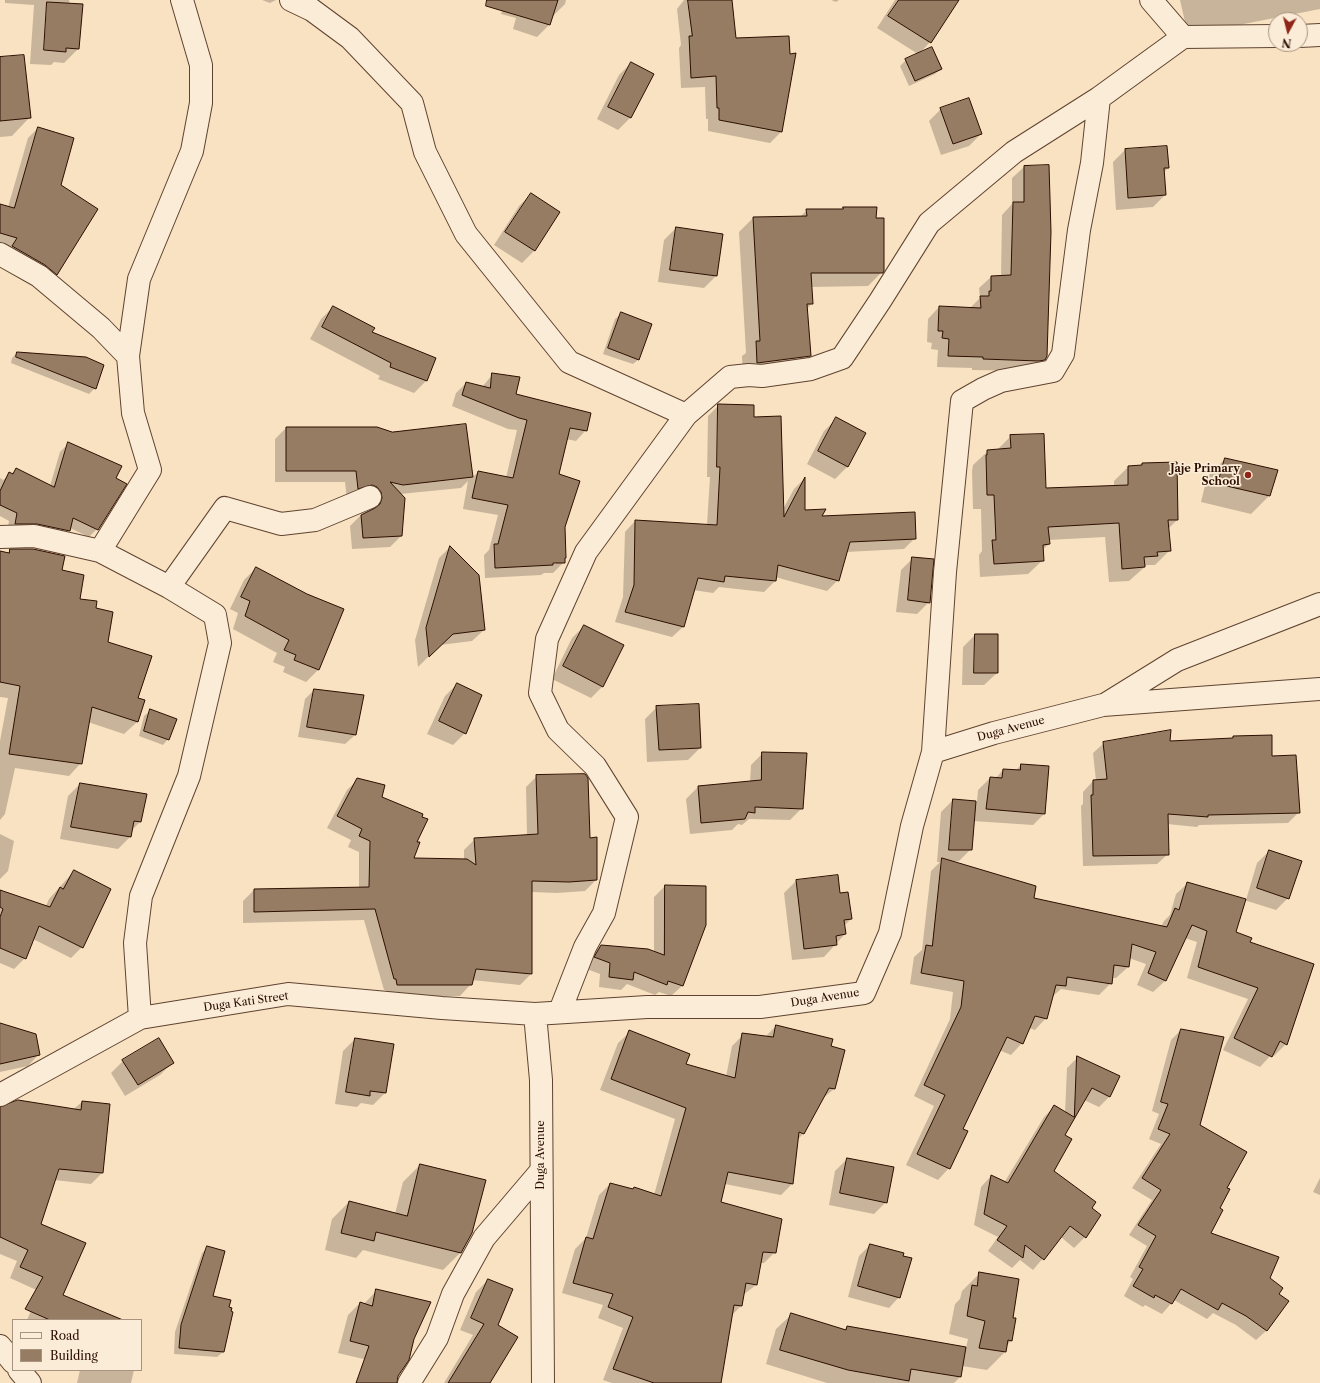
<!DOCTYPE html>
<html>
<head>
<meta charset="utf-8">
<style>
	body { margin:0 }
	#map { position:relative; width:1320px; height:1383px; overflow:hidden; background:#f9e2c1; font-family:"Libre Caslon Text",serif }
	canvas { display:block }
	.legend { position:absolute; left:12px; top:1319px; width:130px; height:52px; box-sizing:border-box; background:#fbecd7; border:1px solid #a89381; margin:0; padding:5px 7px; list-style:none; font-size:12px; color:#2c0e00 }
	.legend li { display:flex; align-items:center; gap:8px; height:20px }
	.legend b { width:20px; border:1px solid #a89381 }
	.north { position:absolute; left:1268px; top:12px; width:40px; height:40px; box-sizing:border-box; background:#fbecd7; border:1px solid #a89381; border-radius:50%; rotate:187deg; font-size:11px; font-weight:700; line-height:16px; text-align:center; color:#2c0e00 }
	.north::after { content:''; display:block; margin:auto; width:14px; height:18px; background:#8f2418; clip-path:polygon(50% 0,100% 100%,50% 72%,0 100%) }
</style>
</head>
<body>
<div id="map">
<canvas width="1320" height="1383"></canvas>
<ul class="legend">
<li><b style="height:5px;background:#fbecd7"></b>Road</li>
<li><b style="height:11px;background:#977c64"></b>Building</li>
</ul>
<div class="north">N</div>
</div>
<script>
const context = document.querySelector('canvas').getContext('2d');
context.lineJoin = 'round';
function paint(path, color) { context.fillStyle = color; context.fill(path, 'evenodd'); }
function strokePath(path, color, width, dash) { context.strokeStyle = color; context.lineWidth = width; context.lineCap = dash ? 'butt' : 'round'; context.setLineDash(dash || []); context.stroke(path); }
function label(font, color, halo, rows, align = 'center') {
  context.font = font + ' "Libre Caslon Text",serif'; context.lineWidth = 3.5; context.setLineDash([]); context.textBaseline = 'middle'; context.strokeStyle = halo; context.fillStyle = color; for (const [text, x, y, turn = 0] of rows) {
    context.save(); context.translate(x, y); context.rotate((+turn || 0) * Math.PI / 180); context.textAlign = isNaN(turn) ? turn : align; if (halo) context.strokeText(text, 0, 0); context.fillText(text, 0, 0); context.restore();
  }
}
const shadow = new Path2D(`
	M5 0H69L78 49 64 63 54 62 51 65 30 64 34 5 5 3Z
	M262 0H276L270 3Z
	M501 0H566L565 4 553 16 549 25 537 37 513 29 516 18 501 14 504 4Z
	M684 0H731L735 39 781 132 770 143 708 131V119H706L705 87 681 88 679 48 681 45 677 9Z
	M831 0H839L836 2Z
	M895 0H942L953 7 930 42 919 54 941 69 935 74 909 86 900 66 906 60 918 54 877 28Z
	M1180 0H1320V9L1188 35Z
	M0 58 30 117 12 136 0 137Z
	M631 63 653 74 630 118 618 130 597 119 619 75Z
	M941 109 981 134 969 146 941 155 929 121Z
	M38 128 60 185 56 274 46 284 0 246V205L8 207 28 138Z
	M1167 147 1168 168 1163 173 1165 195 1153 207 1116 210 1113 162 1125 150Z
	M1024 167 1044 359 1033 371 972 370V368L937 367 938 350 931 349 932 343 927 342 928 319 939 307 970 308 980 298 979 288 991 277H1001L1002 215 1012 204V178Z
	M531 194 559 212 534 251 522 263 494 245 519 206Z
	M807 210 875 219 882 272 868 286 811 287 812 303 807 309 810 355 796 370 743 377 742 356 746 353 739 232 753 218 800 217Z
	M676 228 722 235 716 276 704 288 658 282 664 240Z
	M333 307 371 333 435 359 426 381 414 393 378 379 380 376 310 339 321 319Z
	M621 314 639 359 633 364 603 354 615 319Z
	M17 353 95 388 89 394 11 363 12 358Z
	M493 374 515 395 586 430 576 441 566 439 557 475 564 527V562L553 573H544L541 575 485 578 484 555 489 550 498 515 463 509 468 481 461 488 400 494 401 536 390 547 352 549 350 526 361 515 372 510 371 503 347 499 345 482H275V439L286 428 392 433 466 425 472 478 478 472 506 478 517 430 508 429 452 406 456 393 466 383 482 387ZM556 562V564H548Z
	M719 405 753 418 782 511 794 489 804 479V511L820 517 915 538 904 549 846 552 838 580 827 591 775 577V581L764 592 719 587 713 593 693 590 683 627 672 637 615 622 623 597 625 532 635 521 707 525 710 477H707L708 416Z
	M836 419 864 433 847 467 835 479 807 464 824 431Z
	M1011 436 1045 489 1114 486V481L1128 467 1140 466 1142 464 1177 520 1168 529 1170 550 1155 565H1147L1129 581 1109 582 1105 537 1048 540 1049 544 1042 550 1043 560 1028 574 980 577 979 555 982 551 981 509H973L972 471 973 465 988 451 997 450Z
	M68 444 115 478 97 529 89 537 70 528 61 539 7 532 9 521 0 516V478L3 480 16 470 50 486 60 452Z
	M1225 459 1269 496 1251 514 1201 502 1207 477Z
	M450 547 484 630 472 641 440 645 418 667 415 640 439 558Z
	M10 550 60 571 79 600 95 609 107 642 137 699V722L124 734 88 722 81 763 69 776 15 768 5 814 0 820V741L8 698 0 697V552L7 554Z
	M913 558 929 602 917 614 896 612 901 570Z
	M256 568 318 670 306 682 283 672 285 667 273 662 277 653 233 629 238 613 230 609 244 580Z
	M584 626 603 686 591 698 552 679 572 638Z
	M975 635H997V673L984 685H962L963 647Z
	M457 684 465 733 453 745 427 734 445 696Z
	M314 690 355 735 345 744 298 737 305 699Z
	M657 707 700 748 688 760 647 762 645 719Z
	M150 711 168 739 163 745 139 736 144 716Z
	M1233 737 1271 758 1299 812 1288 823 1199 825 1197 827 1167 824 1168 854 1157 864 1083 866 1081 806 1083 804V792L1093 781H1096L1093 753 1104 743 1169 742 1231 739Z
	M763 753 802 808 790 820 749 819 742 825 738 824 732 830 690 834 686 799 698 787 750 782 751 765Z
	M1021 765 1044 814 1033 825 973 821 971 849 959 861 951 862 1033 898 1161 927 1164 921 1170 915 1176 894 1188 883 1246 900 1257 863 1269 851 1288 898 1276 910 1244 900 1235 933 1249 943 1286 1044 1274 1056 1272 1054 1260 1067 1223 1050 1248 999 1187 978 1197 942 1185 938 1165 981 1153 992 1137 985 1146 964 1129 958 1128 967 1116 978H1111V983L1099 995 1061 989 1052 997 1046 1018 1035 1030 1029 1028 1022 1043 1011 1055 999 1050 961 1129 949 1168 938 1180 906 1165 934 1106 914 1096 950 1019 953 992 910 984 914 957 922 950 931 871 940 862H937L941 812 953 800 977 802 978 790 990 778 995 779 1003 770 1015 771Z
	M537 776 589 839 596 838V880L585 891 557 893 531 892V974L520 985 472 980 471 984 460 996H386V990H384L364 920 243 923V901L254 890 359 888V852L348 847 351 840 327 828 347 790 358 779 381 798 415 843 412 859 464 860V850L475 839 527 836 526 787Z
	M80 784 140 822 132 830 130 837 118 849 60 839 68 796Z
	M0 834 14 841 8 871 0 879Z
	M74 871 82 947 71 958 33 939 25 958 14 969 0 963V891L46 906 49 899Z
	M796 881 839 894 851 919 844 926 845 934 824 957 792 960 784 893Z
	M665 886 682 986 671 996 659 992 655 995 627 984 621 990 599 987 600 974 584 968 590 957 601 946 654 952V897Z
	M0 1024 39 1054 28 1066 0 1072Z
	M776 1026 830 1047 834 1089 822 1099 803 1134 797 1140 792 1184 781 1195 725 1184 720 1203 775 1252 764 1263H760L756 1285 743 1295 741 1306 731 1316 720 1380 722 1381 721 1383H612L603 1380 623 1328 598 1318 603 1305 562 1293 575 1249 586 1238 599 1195 610 1184 654 1195 675 1119 600 1090 618 1043 630 1032 684 1064 726 1077 732 1046 743 1035 765 1037Z
	M1181 1030 1199 1125 1226 1189 1210 1233 1268 1278 1278 1294 1288 1301 1266 1331 1256 1340 1236 1325 1213 1313 1207 1319 1174 1300 1162 1314 1145 1305 1143 1307 1124 1296 1133 1279 1130 1277 1147 1246 1129 1235 1152 1200 1132 1188 1161 1144 1149 1139 1159 1114 1152 1111 1171 1040Z
	M355 1039 385 1093 373 1105 361 1103 357 1107 335 1104 343 1051Z
	M1078 1057 1110 1096 1099 1107 1084 1100 1063 1135 1053 1171 1090 1208 1085 1237 1074 1248 1061 1237 1033 1270 1020 1260 1012 1268 988 1251 998 1237 974 1225 981 1187 991 1176 1004 1183 1044 1117 1054 1107 1065 1113 1067 1068Z
	M123 1061 172 1063 160 1075 125 1096 111 1073Z
	M82 1102 102 1173 91 1184 54 1180 40 1224 59 1294 84 1320H27L35 1301 43 1293 10 1278 17 1261 0 1254V1170Z
	M847 1159 886 1202 874 1214 829 1205 835 1171Z
	M420 1165 461 1252 443 1270 363 1250 356 1258 325 1250 332 1219 349 1202 395 1214 403 1182Z
	M1320 1178V1195L1313 1192Z
	M870 1245 899 1297 889 1308 848 1297 859 1256Z
	M208 1247 212 1297 223 1352 217 1357 174 1354 175 1332 202 1253Z
	M980 1273 1012 1318V1340L1006 1346 1005 1352 987 1370 962 1366 960 1377 954 1383H827L766 1364 776 1329 792 1314 844 1330 847 1327 966 1348 968 1339 949 1334 955 1304 960 1299 962 1291Z
	M488 1280V1383H444L473 1335 460 1330 476 1292Z
	M377 1290 397 1367 338 1353 348 1315 360 1303 364 1304Z
	M80 1370H134L131 1383H77Z`);
const building = new Path2D(`
	M487 0H558L550 25 486 6Z
	M688 0H732L736 38 789 36 790 54 796 53 782 132 719 120V108H717L716 76 691 78 689 36H692Z
	M899 0H959L931 43 888 16Z
	M47 2 83 4 79 49 66 48V52L44 50Z
	M932 47 942 69 915 81 905 59Z
	M24 55 31 118 0 121V57Z
	M631 62 654 74 631 118 608 107Z
	M969 98 982 134 953 144 940 108Z
	M38 127 74 138 61 185 98 209 57 275 45 265 12 246 17 238 0 233V204L14 208Z
	M1167 146 1169 168H1164L1166 195 1128 198 1125 149Z
	M1049 165 1051 232 1047 356 1045 360 1039 361 983 359V357L948 356 949 339 942 338 943 331H938L939 306 981 308 980 296H989V291H991V276L1011 275 1013 202H1024V166Z
	M531 193 560 212 535 251 505 232Z
	M843 207H877L876 218H884V271L883 273H811L813 304H807L811 356 757 363 756 341H760L753 217 807 216 806 209H843Z
	M676 227 723 234 717 276 670 270Z
	M333 306 375 328 372 332 436 358 427 381 390 367 391 363 322 327Z
	M621 312 652 324 639 360 608 348Z
	M17 352 86 357 104 365 96 389 16 357Z
	M492 373 520 377 516 394 591 413 587 431 570 428 559 474 580 481 565 527 566 558H565V563H553V565L495 568 494 544H498L508 505 472 498 478 471 513 478 527 420 519 418 462 395 466 382 490 388Z
	M718 404 754 405V417L781 416 784 517 805 477V510L826 509 822 516 915 512 916 539 850 542 839 581 778 565 776 581 725 576 724 582 698 578 684 627 625 612 634 585 635 520 717 525 720 467H717Z
	M836 417 866 433 848 467 818 451Z
	M466 424 473 477 403 485 390 482 405 498 402 536 363 538 361 515 375 508 380 504 382 498 381 492 377 487 372 485 358 489 356 471H286V427H377L392 432Z
	M1044 434 1046 488 1128 485V466L1142 465V463L1177 462 1178 520H1168L1171 551 1157 552 1158 556 1144 557 1145 567 1122 569 1119 523 1048 527 1050 544 1043 545 1044 561 994 564 992 540H996L994 495H987L986 455H987V450L1011 448 1010 435Z
	M68 442 122 466 116 478 127 484 98 530 73 518 70 531 37 524H15L17 513 0 505V491L9 472 13 474 16 468 54 487Z
	M1225 458 1278 470 1270 496 1218 484Z
	M450 546 479 575 485 630 453 634 429 657 426 628Z
	M10 549H33L65 556 62 570 84 575 80 599 97 601 96 608 113 612 108 642 152 656 138 698 145 700 138 722 92 707 82 764 9 754 20 686 0 682V551L9 553Z
	M912 557 934 559 930 603 908 600Z
	M256 567 307 594 344 609 319 670 294 660 296 655 284 650 289 640 245 616 250 601 241 597Z
	M584 625 624 645 603 687 563 666Z
	M975 634H998V673H974Z
	M457 683 482 695 466 734 439 721Z
	M314 689 364 695 356 735 307 727Z
	M699 704 701 748 659 750 656 706Z
	M150 709 177 719 169 740 144 731Z
	M1171 730 1170 741 1233 738V736L1272 735V756L1296 755 1300 813 1208 815V817L1168 814 1169 855 1093 856 1091 795H1093V780L1107 779 1103 742Z
	M762 752 807 753 803 809 755 807V813L748 812 745 819 701 823 698 786 761 780Z
	M1021 764 1049 766 1045 814 986 809 990 777 1002 778 1003 769 1020 770Z
	M585 774 588 778 590 838 597 837V880L569 882 532 881V974L476 969 472 985H397L396 979H394L375 909 254 912V889L369 887 370 841 359 836 362 829 337 816 357 778 385 785 382 797 423 814 422 817 428 819 417 842H420L414 858 467 859 476 865 474 838 538 834 536 775Z
	M80 783 147 794 141 822 134 821 131 837 71 827Z
	M953 799 976 801 972 850H949Z
	M1269 850 1302 861 1289 899 1257 888Z
	M942 858 1036 886 1034 898 1167 927 1175 908 1179 910 1187 882 1246 899 1236 932 1252 938 1250 942 1314 964 1287 1045 1280 1041 1272 1057 1234 1038 1258 988 1198 967 1207 931 1192 925 1166 981 1148 973 1156 952 1132 944 1129 967 1114 965 1112 984 1067 977 1066 986 1056 985 1047 1019 1035 1016 1023 1044 1007 1037 963 1129 968 1131 950 1169 917 1154 945 1095 924 1085 961 1007 964 981 921 973 926 945 932 946Z
	M74 870 111 889 83 948 39 926 26 959 0 948V917L3 909 0 907V890L50 907 60 887 63 889Z
	M838 875 840 893 848 892 852 919 844 920 846 934 836 936 837 945 804 949 796 880Z
	M665 885 706 886V925L683 986 668 981 667 985 634 972 633 980 609 977 610 963 594 957 601 945 648 949 664 955Z
	M0 1023 36 1034 40 1055 0 1064Z
	M776 1025 833 1039 831 1046 845 1050 835 1089 829 1088 804 1134 799 1132 793 1184 728 1172 721 1202 782 1219 776 1253 763 1252 757 1285 746 1283 742 1306 734 1305 721 1383H654L613 1369 633 1317 608 1307 613 1294 573 1283 586 1237 593 1239 610 1183 633 1189 634 1187 661 1196 686 1108 611 1079 629 1030 690 1054 686 1064 735 1078 742 1033 773 1037Z
	M1181 1029 1224 1037 1200 1125 1247 1152 1227 1188 1230 1189 1220 1208 1223 1210 1211 1233 1279 1257 1270 1278 1283 1288 1279 1294 1289 1301 1267 1331 1246 1316 1222 1303 1218 1310 1181 1289 1172 1304 1155 1295 1154 1298 1133 1286 1143 1269 1139 1267 1156 1236 1138 1225 1161 1190 1142 1178 1170 1134 1158 1129 1168 1104 1161 1102Z
	M159 1038 174 1063 138 1085 122 1060Z
	M355 1038 394 1044 386 1093 370 1091V1096L346 1092Z
	M1077 1056 1120 1076 1110 1097 1092 1088 1065 1135 1072 1139 1054 1171 1096 1202 1092 1208 1101 1215 1086 1238 1070 1226 1044 1260 1025 1245 1023 1258 997 1240 1007 1226 984 1214 991 1175 1008 1183 1054 1105 1074 1117Z
	M18 1100 81 1110 82 1101 110 1104 103 1173 59 1169 41 1224 86 1243 63 1295 123 1320H50L25 1309 43 1277 20 1267 28 1250 0 1237V1107Z
	M847 1158 894 1167 887 1203 840 1193Z
	M420 1164 486 1180 472 1233 461 1253 376 1232 374 1241 341 1233 349 1201 407 1216Z
	M870 1244 904 1253 903 1256 912 1258 900 1298 858 1286Z
	M207 1246 225 1251 213 1296 231 1300 229 1307 232 1308 231 1311 233 1312 224 1352 179 1348 181 1325Z
	M979 1272 1019 1279 1013 1318H1016L1012 1341 1008 1340 1006 1352 979 1348 985 1321 967 1316 972 1285 977 1286Z
	M488 1279 513 1289 498 1325 518 1337 490 1383H448L484 1324 471 1318Z
	M376 1289 431 1302 414 1339 409 1360 398 1376 397 1383H356L369 1346 350 1341 360 1302 372 1306Z
	M791 1313 846 1330 847 1326 966 1347 961 1377 911 1369 909 1381 848 1370 780 1350Z`);
const street = new Path2D(`
	M291 0 312 10 350 38 412 103 425 152 466 234 569 362 686 415
	M1151 0 1183 37
	M1300 36 1320 35
	M0 254 39 276 101 328 128 356 133 413 150 470 100 551
	M128 356 139 279 192 151 201 103V65L182 0
	M0 537 34 536 100 551 169 587
	M1106 704 1177 660 1320 604
	M933 752 945 572 962 401 983 389 1001 381 1053 371 1063 354 1079 230 1092 163 1099 98
	M560 1011 585 947 604 913 627 817 595 766 558 730 540 693 547 639 586 552 686 415 730 377 749 375 762 376 811 369 842 358 880 301 929 223 1014 152 1099 98 1183 37 1276 36
	M140 1018 135 943 141 896 189 776 220 643 215 615 169 587 225 508 281 524 315 520 370 497
	M0 1095 140 1018 288 994 442 1008 535 1014
	M0 1346 13 1362
	M19 1370 30 1383
	M409 1383 437 1338 453 1294 484 1238 541 1171
	M543 1383 541 1080 535 1014 647 1007H760L864 993 890 933 912 826 933 752 994 733 1103 705 1320 689`);
const markers = [
	[1248,475,4,"#8f2418"]
];
const poiNames = [
	["Jaje Primary",1240,469],
	["School",1240,482]
];
const streetNames = [
	["Duga Avenue",1011,729,-15],
	["Duga Avenue",825,998,-9],
	["Duga Kati Street",246,1002,-8],
	["Duga Avenue",541,1155,-90]
];
paint(shadow, '#0003');
paint(building, '#977c64');
strokePath(building, '#2c0e00', 1);
strokePath(street, '#5f4330', 24);
strokePath(street, '#fbecd7', 22);
for (const [x, y, r, color] of markers) { const dot = new Path2D(); dot.arc(x, y, r, 0, 2 * Math.PI); context.fillStyle = color; context.fill(dot); strokePath(dot, '#fbecd7', 1.5); }
label('bold 11px', '#2c0e00', '#fbecd7', poiNames, 'right');
label('11px', '#2c0e00', '#fbecd7', streetNames);
</script>
</body>
</html>
